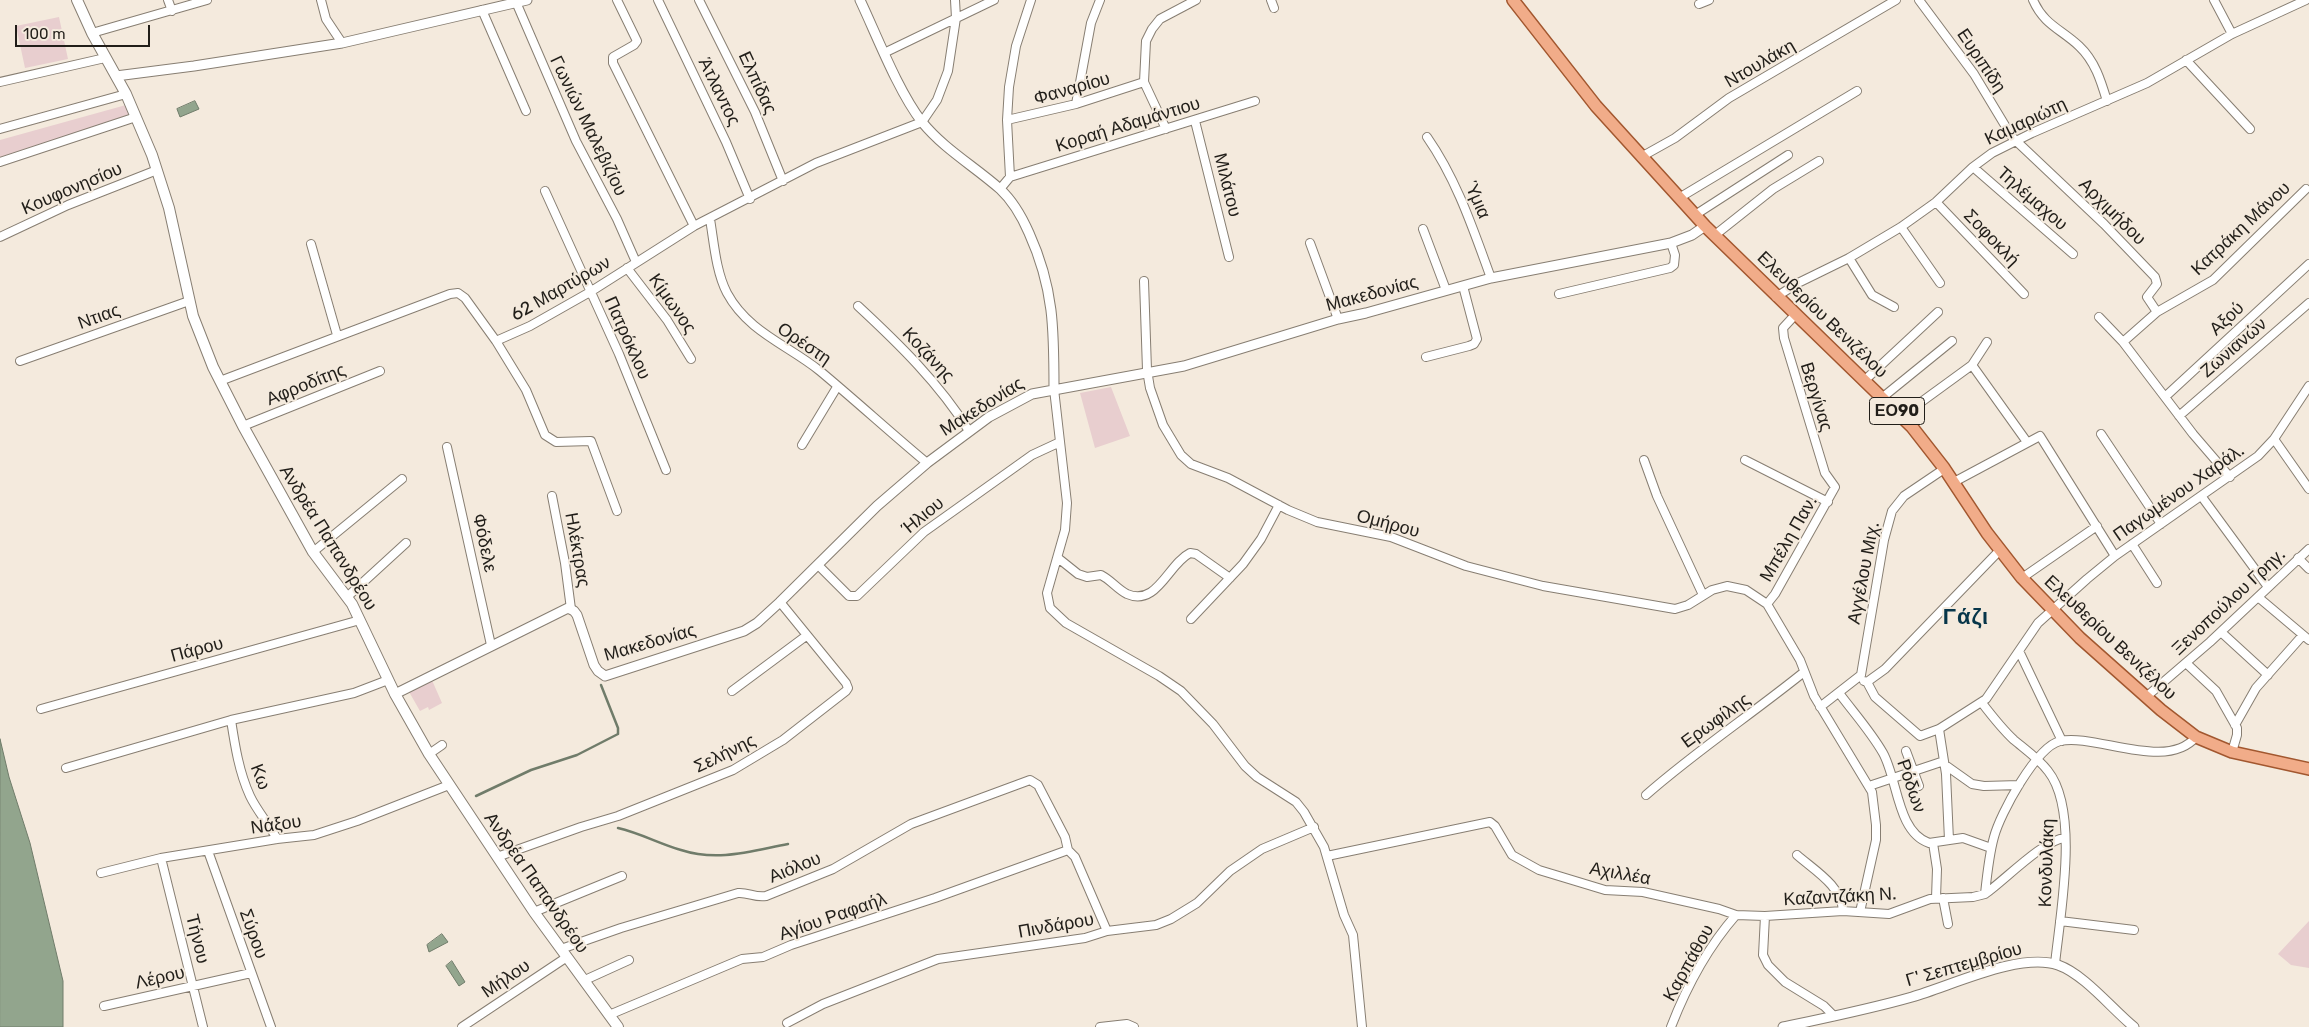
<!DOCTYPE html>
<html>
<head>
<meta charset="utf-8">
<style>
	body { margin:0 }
	#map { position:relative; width:2309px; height:1027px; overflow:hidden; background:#f4eadd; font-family:Rubik,sans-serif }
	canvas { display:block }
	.scale { position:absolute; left:15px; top:25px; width:135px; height:22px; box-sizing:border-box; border:2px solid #211e19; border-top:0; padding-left:6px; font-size:15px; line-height:18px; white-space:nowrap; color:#211e19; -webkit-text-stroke:4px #f4eadd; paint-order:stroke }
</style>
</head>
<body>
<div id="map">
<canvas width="2309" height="1027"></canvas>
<div class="scale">100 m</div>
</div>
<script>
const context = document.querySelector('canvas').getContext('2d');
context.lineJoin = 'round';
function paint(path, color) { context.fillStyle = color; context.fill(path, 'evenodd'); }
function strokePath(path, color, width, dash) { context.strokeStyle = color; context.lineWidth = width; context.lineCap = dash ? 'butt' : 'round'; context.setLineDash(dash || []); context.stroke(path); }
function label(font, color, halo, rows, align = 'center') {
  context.font = font + ' Rubik,sans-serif'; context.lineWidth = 4; context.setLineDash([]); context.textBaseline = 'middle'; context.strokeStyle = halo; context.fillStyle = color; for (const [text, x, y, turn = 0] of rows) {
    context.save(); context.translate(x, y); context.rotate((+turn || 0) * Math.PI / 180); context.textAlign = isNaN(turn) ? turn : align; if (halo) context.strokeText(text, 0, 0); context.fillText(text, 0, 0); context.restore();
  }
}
const green = new Path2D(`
	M59 17 68 59 25 68 16 26Z
	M126 105 131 116 0 157V140Z
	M1111 387 1130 436 1095 448 1080 393Z
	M431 678 442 703 429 710 428 707 420 711 408 690Z
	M2309 921V968L2291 965 2278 954Z`);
const water = new Path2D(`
	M195 101 199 109 180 117 177 109Z
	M0 739 9 777 30 843 63 981V1027H0Z
	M442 934 448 942 429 952 427 945Z
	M452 961 465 982 459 986 446 966Z`);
const stream = new Path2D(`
	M476 796 531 770 577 755 618 734V728L601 685
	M618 828C640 833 660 844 681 850 718 862 751 851 788 844`);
const minor = new Path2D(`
	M168 0 172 11
	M321 0 326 19 342 43
	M617 0 637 41 634 45 613 57V63L694 226
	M658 0 726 142 750 199
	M699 0 755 112 783 181
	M1271 0 1274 8
	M1919 0 1974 74 2012 137 2104 224 2155 277 2157 284 2147 297 2157 312
	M2033 0C2044 25 2061 29 2079 46 2095 61 2101 81 2107 101
	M2214 0 2232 34
	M516 2 576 141 617 219 636 262
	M1699 4 1709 0
	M482 10 526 111
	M92 33 207 0
	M884 53 994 0
	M2186 60 2250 129
	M0 82 105 58
	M1076 104 1091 23 1100 0
	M1007 120 1076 104 1144 82
	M1195 121 1229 257
	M0 129 126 94
	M1166 129 1144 82 1146 41 1152 29 1160 19 1196 0
	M1427 137C1457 180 1473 229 1491 278
	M1641 157 1675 138 1729 98 1896 0
	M0 162 136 117
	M1973 167 2073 254
	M1010 177 1255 101
	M1000 189 1010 177 1007 120 1009 87 1016 46 1031 0
	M545 191 619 354 666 470
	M1679 198 1857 91
	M1936 202 2024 294
	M1695 215 1788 155
	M710 219C714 243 716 272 727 293 748 332 788 345 820 371 856 401 891 433 927 463
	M1901 227 1940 283
	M1423 229 1446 290
	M1715 235 1773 189 1819 161
	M0 237 68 205 157 170
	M1310 243 1338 319
	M311 244 337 335
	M1849 258 1872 295 1894 307
	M627 268 667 320 691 359
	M1144 281 1147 370 1150 388 1163 425 1181 455 1191 464 1228 478 1288 510 1317 522 1391 537 1466 566 1543 586 1675 609 1688 605 1712 590 1727 586 1746 590 1767 604 1800 660 1814 696 1872 792 1876 825V840L1860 912
	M1559 294 1670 268 1674 265 1675 255 1671 243
	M1776 297 1798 283 1849 258 1901 227 1936 202 1973 167 1992 153 2032 133 2147 83 2232 34 2306 0
	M858 306C899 344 939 383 969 431
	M2099 317 2123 342 2157 312 2213 280 2306 189
	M496 341 526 390 545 435 556 442 591 441 617 511
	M2123 342 2193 434 2230 477
	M1426 357 1469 346 1474 344 1477 339 1463 286
	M20 361 189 301
	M1972 365 2027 442
	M1865 380 1938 312
	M220 381 450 294 458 293 465 298 496 341 530 326 590 292 694 226 816 163 922 122 937 100 948 71 956 18 955 0
	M1054 389 1067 503 1065 530 1047 593 1050 608 1066 623 1159 676 1181 691 1213 724 1245 766 1257 777 1296 802 1304 812 1324 847 1344 915 1353 935 1362 1027
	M2166 396 2309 264
	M1883 397 1952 341
	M1902 416 1972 365 1987 342
	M2179 416 2309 303
	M243 426 380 371
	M2101 434 2161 524
	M2274 439 2309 489
	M802 445 837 387
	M447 447 491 645
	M1644 460 1657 496 1703 595
	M1745 460 1828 502
	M1954 482 2040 436 2115 556
	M552 496 565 563 571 609
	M2202 497 2268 587
	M2132 544 2157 583
	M313 552 402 479
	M1058 558 1078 574 1087 577 1101 575C1111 580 1117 589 1127 594 1157 607 1168 564 1190 553L1196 554 1230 578
	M2298 558 2309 569
	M818 565 849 596H857L924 532 1032 455 1060 442
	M2022 578 2097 526
	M347 597 406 543
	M2258 597 2309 640
	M1767 604 1775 594 1835 487 1825 473 1784 338 1783 328 1795 315
	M1191 619 1243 564 1261 539 1279 505
	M2221 632 2268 675
	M2019 651 2062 741
	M2186 663 2216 691 2237 728V735L2232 752
	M1864 681 1867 682 1885 669 2000 550
	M1867 682 1875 697 1920 736 1939 729 1986 699 2038 623 2087 579 2115 556 2258 456 2274 439 2309 386
	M732 691 806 636
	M1839 693C1854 713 1871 732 1883 753 1898 780 1897 832 1929 843L1963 838 1991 848
	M2146 697 2210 642 2309 549
	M1982 703C1992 716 2002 729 2014 740 2026 750 2039 759 2048 771 2080 811 2060 915 2055 964
	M1820 707 1861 675 1884 540 1892 511 1904 496 1944 469
	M41 709 360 620
	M231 720C235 746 239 772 250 796 257 811 269 824 277 839
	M2235 725 2256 688 2303 635
	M1939 729 1946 774 1949 840
	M1906 751 1919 786
	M429 754 442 745
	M66 768 231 720 354 693 388 680
	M1869 786 1941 762 1972 784 1984 786 2019 785
	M1646 795C1696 751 1752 714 1804 672
	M1933 843 1937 869 1936 898
	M208 851 271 1027
	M1797 855C1814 870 1842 886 1843 911
	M1327 856 1490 822 1495 826 1512 855 1539 870 1605 890 1643 892 1719 909 1736 915 1765 916 1843 911 1889 914 1930 899 1973 897 1985 894C1987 875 1989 855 1994 837 2000 814 2036 747 2060 741 2095 733 2166 772 2196 737
	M497 857 581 827 618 816 733 770 783 740 846 691 848 688 846 683 780 602
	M161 858 203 1027
	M101 873 161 858 277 839 314 835 357 821 449 785
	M1985 894C2005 880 2043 840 2065 838
	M1943 898 1948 924
	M534 912 622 876
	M1765 916 1763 955 1768 965 1785 982 1824 1006 1834 1016
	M2060 921 2134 930
	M561 949 621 928 738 893C748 892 755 898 766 896L833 869 911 824 1030 780 1038 785 1065 837 1068 850 1075 857 1107 931
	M585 980 629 960
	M104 1006 251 973
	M609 1015 742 959 763 957 791 945 935 898 1068 850
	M787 1023 823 1004 938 959 1085 938 1107 931 1156 925 1171 919 1197 903 1230 871 1262 849 1314 827
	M462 1027 567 957
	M1100 1027 1127 1024 1134 1027
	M1671 1027C1686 988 1708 947 1736 915`);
const tertiary = new Path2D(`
	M860 0C877 36 898 91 922 122 944 149 974 166 1000 189 1013 201 1022 217 1029 233 1054 288 1054 330 1054 389
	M116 76 194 66 342 43 527 0
	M395 694 568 608 574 611 577 615 594 665 598 671 605 676 744 631 757 623 780 602 877 506 927 463 989 417 1032 394 1184 366 1338 319 1366 313 1491 278 1671 243 1692 235 1705 226
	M1783 1027C1826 1018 1870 1009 1912 997 1951 986 2019 952 2058 965 2084 974 2112 1009 2134 1027`);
const secondary = new Path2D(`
	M77 0 92 33 126 94 152 155 169 208 193 316 213 367 243 426 313 552 352 604 395 694 429 754 534 912 618 1027`);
const primary = new Path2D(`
	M1513 0 1596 106 1705 226 1912 427 1944 468 1987 533 2022 578 2080 638 2161 710 2196 737 2232 752 2309 769`);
const shields = [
	[1897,411,55]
];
const shieldNames = [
	["ΕΟ90",1897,411]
];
const streetNames = [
	["Ευριπίδη",1981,61,56],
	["Ντουλάκη",1760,64,-30],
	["Ελπίδας",757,83,65],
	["Φαναρίου",1072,89,-16],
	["Άτλαντος",719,92,64],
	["Καμαριώτη",2026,122,-25],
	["Κοραή Αδαμάντιου",1128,125,-17],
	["Γωνιών Μαλεβιζίου",588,126,64],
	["Μιλάτου",1227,185,76],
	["Κουφονησίου",72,189,-23],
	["Τηλέμαχου",2032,199,41],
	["Ύμια",1477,200,67],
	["Αρχιμήδου",2112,212,45],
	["Κατράκη Μάνου",2241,229,-43],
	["Σοφοκλή",1991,238,46],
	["62 Μαρτύρων",561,289,-30],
	["Μακεδονίας",1372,294,-15],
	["Κίμωνος",672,304,55],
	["Ελευθερίου Βενιζέλου",1822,315,44],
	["Ντιας",99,317,-20],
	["Αξού",2227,319,-43],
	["Πατρόκλου",627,338,66],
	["Ορέστη",804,344,34],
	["Ζωνιανών",2234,348,-41],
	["Κοζάνης",928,355,47],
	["Αφροδίτης",306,385,-22],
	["Βεργίνας",1816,397,73],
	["Μακεδονίας",982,407,-32],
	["Παγωμένου Χαράλ.",2179,493,-35],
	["Ήλιου",923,516,-39],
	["Ομήρου",1388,524,15],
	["Ανδρέα Παπανδρέου",328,538,58],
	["Μπέλη Παν.",1789,539,-60],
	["Φόδελε",484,543,78],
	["Ηλέκτρας",577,550,80],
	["Αγγέλου Μιχ.",1864,573,-79],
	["Ξενοπούλου Γρηγ.",2229,602,-43],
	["Ελευθερίου Βενιζέλου",2110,638,43],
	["Μακεδονίας",650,643,-16],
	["Πάρου",197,650,-15],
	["Ερωφίλης",1716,721,-36],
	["Σελήνης",725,754,-26],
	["Κω",260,777,69],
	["Ρόδων",1911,786,71],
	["Νάξου",276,825,-8],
	["Κονδυλάκη",2047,863,-88],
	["Αιόλου",795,868,-22],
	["Αχιλλέα",1620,874,10],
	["Ανδρέα Παπανδρέου",536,883,55],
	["Καζαντζάκη Ν.",1840,897,-3],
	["Αγίου Ραφαήλ",833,917,-19],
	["Πινδάρου",1056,926,-10],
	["Σύρου",253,934,70],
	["Τήνου",197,939,76],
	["Καρπάθου",1689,963,-61],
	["Γ' Σεπτεμβρίου",1964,965,-16],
	["Λέρου",160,978,-13],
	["Μήλου",506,979,-34]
];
const districtNames = [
	["Γάζι",1966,618]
];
paint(green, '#e8cecf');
paint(water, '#92a58d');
strokePath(water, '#707c6a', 1);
strokePath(stream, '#707c6a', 2.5);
strokePath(minor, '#877e72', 10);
strokePath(tertiary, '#877e72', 11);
strokePath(secondary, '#877e72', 12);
strokePath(primary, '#a2572f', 14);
strokePath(minor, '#fff', 8);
strokePath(tertiary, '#fff', 9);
strokePath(secondary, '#fff', 10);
strokePath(primary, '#f1ac89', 11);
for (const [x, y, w] of shields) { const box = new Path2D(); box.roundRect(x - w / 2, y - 13.5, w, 27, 4); context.fillStyle = '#f4eadd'; context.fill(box); strokePath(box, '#211e19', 1); }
label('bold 16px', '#211e19', null, shieldNames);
label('18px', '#211e19', '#f4eadd', streetNames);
context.letterSpacing = '1px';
label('bold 22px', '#07364a', '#f4eadd', districtNames);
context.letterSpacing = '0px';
</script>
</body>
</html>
